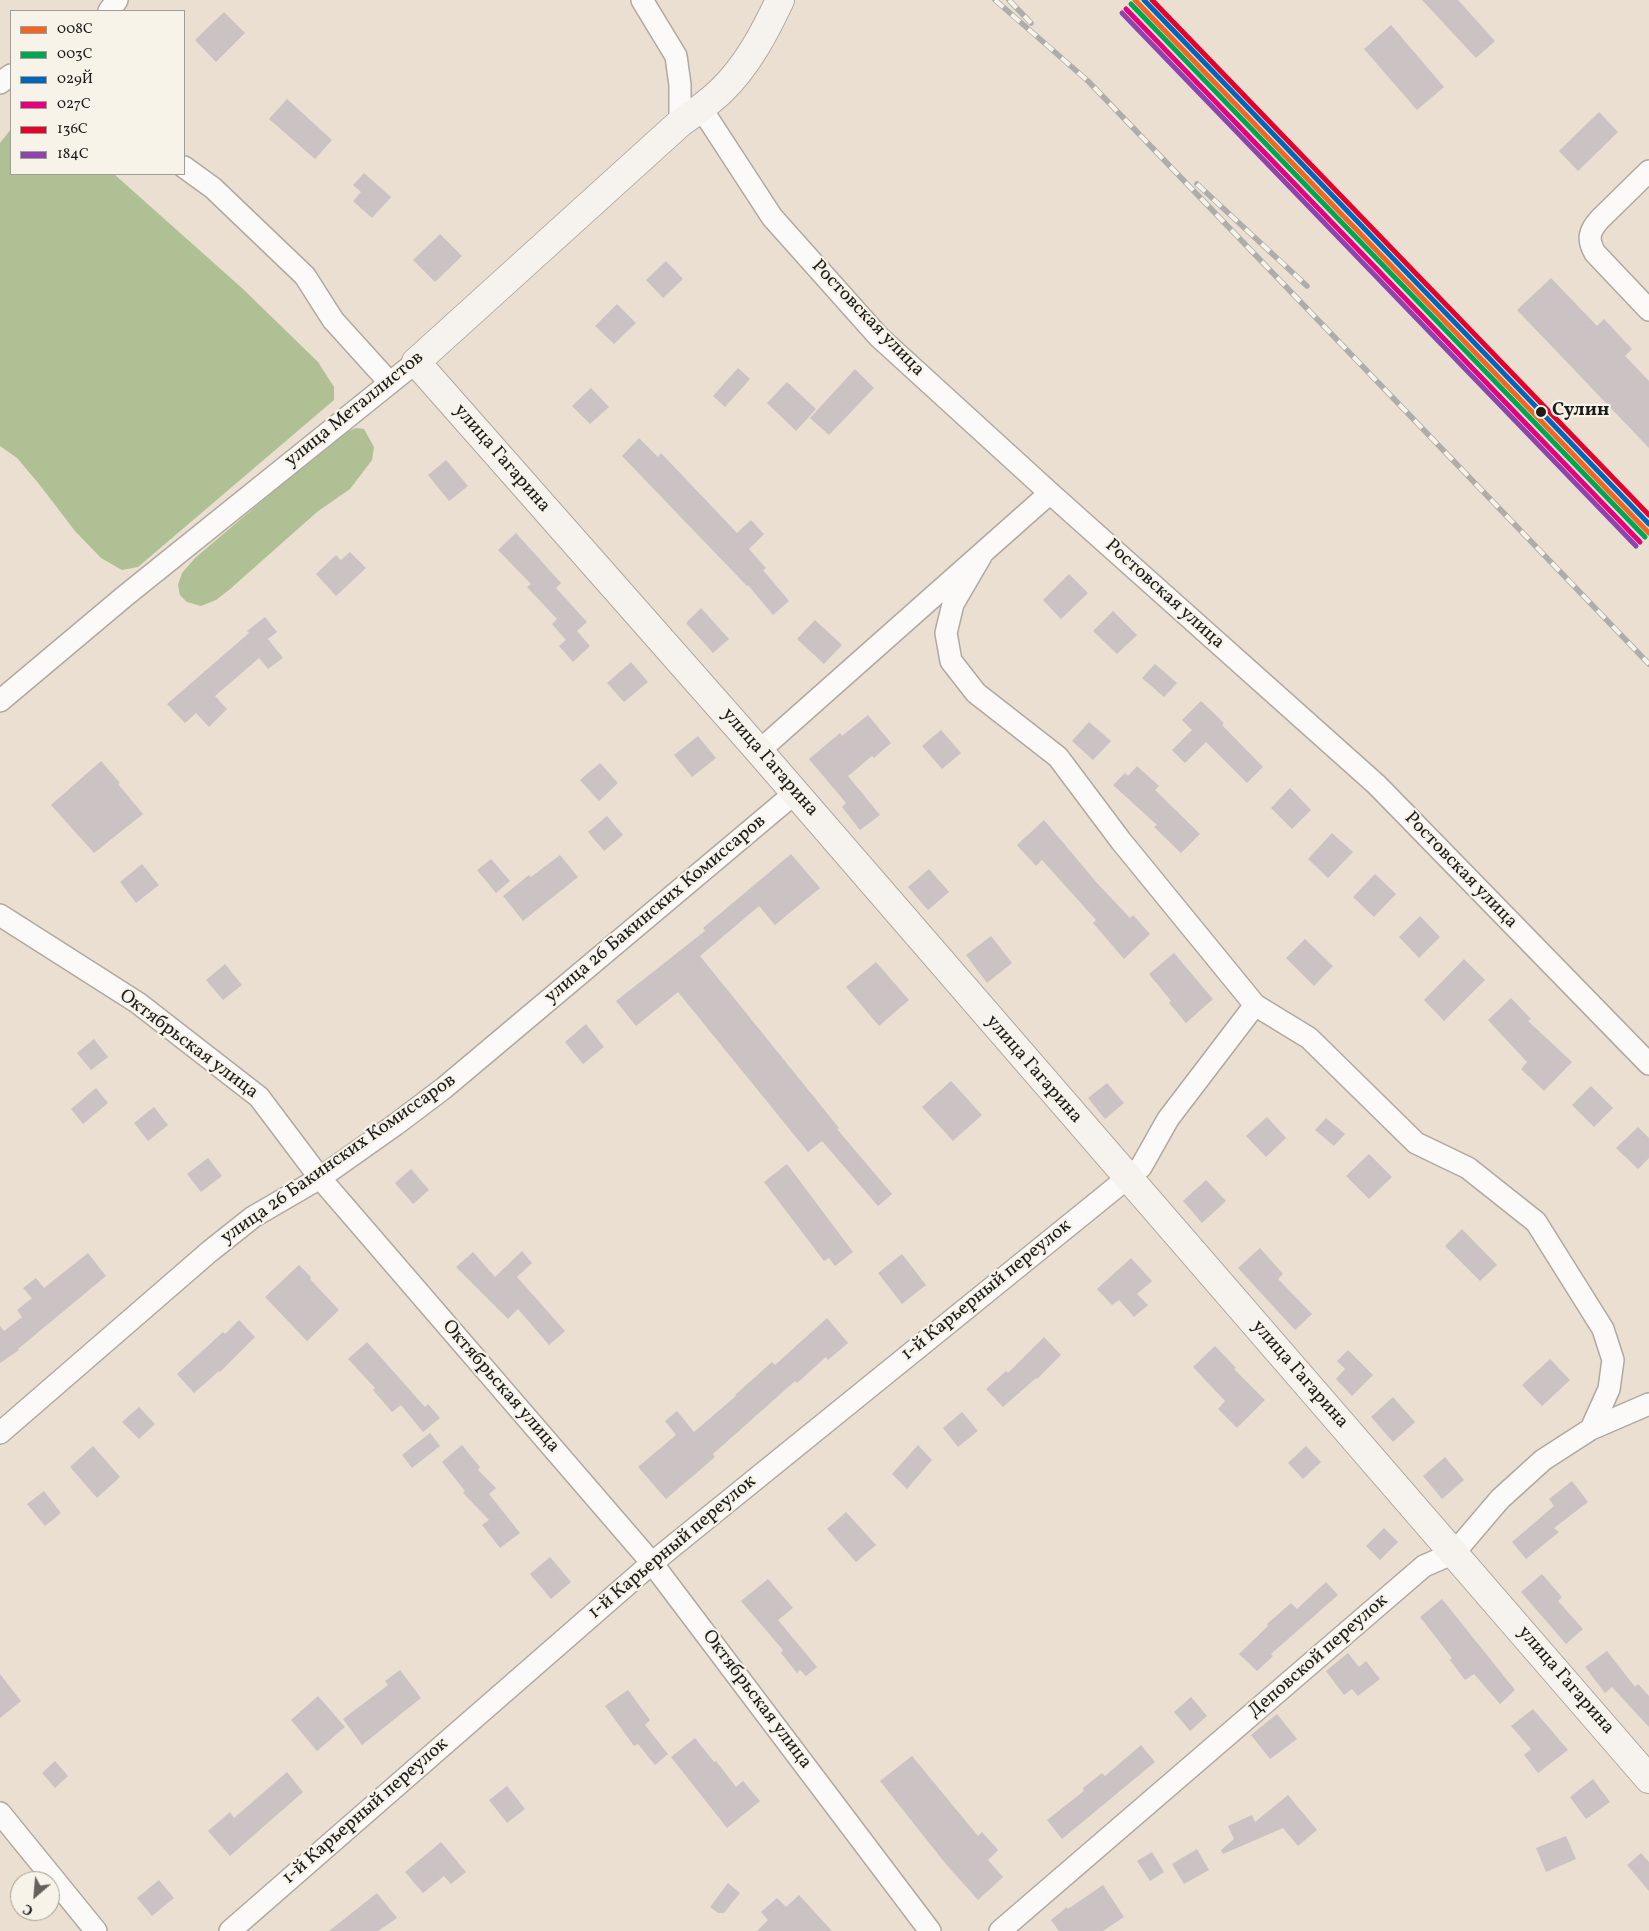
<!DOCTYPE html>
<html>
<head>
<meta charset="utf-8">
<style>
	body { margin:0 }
	#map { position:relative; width:1649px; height:1931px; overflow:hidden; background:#eadfd0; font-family:Vollkorn,serif }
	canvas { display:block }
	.legend { position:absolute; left:10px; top:10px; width:175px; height:165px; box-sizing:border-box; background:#f7f3e8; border:1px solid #9f9d96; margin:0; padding:6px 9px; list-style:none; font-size:15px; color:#1c1c1c }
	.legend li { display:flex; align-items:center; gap:10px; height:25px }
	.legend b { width:25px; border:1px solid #9f9d96 }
	.north { position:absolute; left:10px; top:1871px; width:50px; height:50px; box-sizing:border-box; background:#f7f3e8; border:1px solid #9f9d96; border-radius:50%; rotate:207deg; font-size:14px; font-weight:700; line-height:20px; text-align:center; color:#1c1c1c }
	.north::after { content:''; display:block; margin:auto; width:18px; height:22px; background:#64605b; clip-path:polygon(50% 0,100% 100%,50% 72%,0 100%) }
</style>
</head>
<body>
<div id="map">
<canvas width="1649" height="1931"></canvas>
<ul class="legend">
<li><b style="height:6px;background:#f26522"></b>008С</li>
<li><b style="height:6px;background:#00a651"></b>003С</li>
<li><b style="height:6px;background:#0065bd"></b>029Й</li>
<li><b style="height:6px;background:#e5007d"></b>027С</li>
<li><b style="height:6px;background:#e4002b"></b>136С</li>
<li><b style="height:6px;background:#8e44ad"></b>184С</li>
</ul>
<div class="north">С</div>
</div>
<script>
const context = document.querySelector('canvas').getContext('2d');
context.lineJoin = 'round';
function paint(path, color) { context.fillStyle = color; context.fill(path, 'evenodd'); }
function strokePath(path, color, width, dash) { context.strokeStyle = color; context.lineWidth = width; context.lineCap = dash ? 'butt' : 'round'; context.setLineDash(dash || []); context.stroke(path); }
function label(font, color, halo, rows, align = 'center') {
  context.font = font + ' Vollkorn,serif'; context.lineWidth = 4.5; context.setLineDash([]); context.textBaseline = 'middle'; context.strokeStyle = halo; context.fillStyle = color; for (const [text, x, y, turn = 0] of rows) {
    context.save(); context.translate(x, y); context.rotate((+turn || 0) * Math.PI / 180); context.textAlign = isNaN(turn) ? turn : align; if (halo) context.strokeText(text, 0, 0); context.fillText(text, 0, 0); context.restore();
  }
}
const forest = new Path2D(`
	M11 129V174H114L243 289 318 362 334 387V400L138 567 122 570 101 558 75 531 39 484 17 458 0 446V143Z
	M356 428 364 429 374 447 372 460 350 489 317 512 229 590 216 600 201 606 187 602 180 595 178 585 182 573 195 558 341 434Z`);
const building = new Path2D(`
	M1422 0H1458L1495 41 1476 58Z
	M224 12 245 33 216 62 195 40Z
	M1391 25 1444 87 1417 110 1364 49Z
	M287 99 332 140 315 159 269 119Z
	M1599 112 1618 132 1578 171 1559 151Z
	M364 173 391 197 372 218 353 201 361 192 353 185Z
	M440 234 462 256 435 282 413 260Z
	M666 261 683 279 663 298 646 280Z
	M1551 278 1597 326 1604 319 1632 349 1625 356 1649 381V448L1517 310Z
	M617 304 636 323 614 344 595 326Z
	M738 368 750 379 725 407 713 396Z
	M855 369 874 388 829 435 810 418Z
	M787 382 816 409 796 431 767 403Z
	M591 388 609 407 590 424 572 406Z
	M639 438 658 457 661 453 737 533 751 520 764 534 749 549 766 568 763 570 789 601 773 615 748 585 747 586 622 456Z
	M446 460 468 486 449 501 428 475Z
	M516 533 561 583 556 588 587 622 577 631 590 646 573 662 559 646 566 640 552 624 557 619 527 587 531 584 498 550Z
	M350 552 366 568 336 596 316 574 336 555 341 560Z
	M1069 574 1088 593 1061 619 1043 600Z
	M701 608 729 639 713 653 686 623Z
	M1113 611 1137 635 1117 654 1093 631Z
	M265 617 277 632 268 639 283 658 268 669 259 658 215 696 227 709 209 727 196 713 185 723 167 704 249 633 247 631Z
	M815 620 842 645 824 664 797 639Z
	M631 662 648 682 624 702 607 683Z
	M1155 664 1177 683 1164 697 1142 678Z
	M1201 701 1224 723 1222 725 1263 767 1247 783 1206 742 1185 763 1172 750 1192 730 1182 720Z
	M868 715 891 743 874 758 872 756 848 776 880 815 860 830 842 807 846 803 809 759 840 733 842 736Z
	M1089 722 1111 741 1093 760 1072 741Z
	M941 730 961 753 942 769 922 746Z
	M698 736 716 758 692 777 674 755Z
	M101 761 120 783 118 784 143 814 94 853 51 805Z
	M600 763 618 783 599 801 580 780Z
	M1137 766 1159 786 1155 790 1200 834 1181 853 1154 827 1157 825 1113 785 1125 773 1128 776Z
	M1290 788 1311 810 1292 829 1271 808Z
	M607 816 623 835 604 851 588 832Z
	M1044 820 1097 883 1130 918 1133 915 1150 934 1124 959 1093 923 1096 920 1042 860 1036 866 1017 845Z
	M1332 833 1353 852 1328 878 1308 859Z
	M791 854 820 888 775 925 759 906 700 956 839 1128 837 1129 892 1194 878 1206 822 1141 808 1152 678 992 636 1026 616 1001 705 931 703 928Z
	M560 855 578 877 523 921 503 896 529 875 531 877Z
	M491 859 510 881 496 893 477 870Z
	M142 864 159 885 136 903 120 882Z
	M929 869 949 892 928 910 908 887Z
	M1375 874 1396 894 1374 917 1353 897Z
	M1420 916 1440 937 1419 958 1399 937Z
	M991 936 1012 963 987 983 966 955Z
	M1305 939 1333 966 1314 986 1286 958Z
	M1174 953 1213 999 1186 1023 1169 1003 1171 1001 1149 974Z
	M1464 959 1485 980 1444 1021 1424 1000Z
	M876 962 909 1000 879 1026 846 987Z
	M225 964 242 985 223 1000 206 980Z
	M1511 998 1531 1019 1528 1021 1572 1062 1544 1091 1521 1069 1527 1062 1488 1020Z
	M586 1024 604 1047 583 1064 565 1042Z
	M94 1039 108 1057 91 1070 77 1053Z
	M951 1081 982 1115 953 1141 922 1107Z
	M1107 1083 1124 1103 1105 1119 1088 1098Z
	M1591 1086 1613 1108 1594 1127 1572 1105Z
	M96 1088 108 1103 83 1124 71 1109Z
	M154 1107 168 1125 148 1141 134 1123Z
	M1267 1117 1286 1138 1266 1157 1246 1136Z
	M1326 1118 1345 1134 1334 1146 1315 1130Z
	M1638 1127 1649 1138V1158L1638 1169 1616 1148Z
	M1369 1154 1392 1177 1369 1199 1346 1176Z
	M208 1158 222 1176 201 1192 187 1174Z
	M787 1164 853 1252 835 1266 829 1258 824 1261 764 1182Z
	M411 1169 429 1190 413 1204 395 1183Z
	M1206 1180 1226 1201 1202 1223 1183 1201Z
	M1462 1229 1497 1265 1480 1281 1445 1246Z
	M1260 1248 1283 1274 1278 1279 1312 1314 1295 1330 1238 1268Z
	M522 1251 532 1263 517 1277 565 1331 549 1345 518 1309 508 1319 456 1267 473 1252 495 1277Z
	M88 1253 106 1276 18 1349 19 1350 0 1363V1326L4 1331 22 1317 17 1310 32 1298 23 1288 36 1278 44 1288Z
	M902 1254 926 1285 902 1304 878 1273Z
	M1131 1258 1152 1281 1137 1294 1148 1305 1134 1317 1119 1300 1112 1305 1097 1289Z
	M299 1265 311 1277 310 1279 339 1310 307 1341 265 1297Z
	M827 1318 848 1343 828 1360 826 1357 797 1383 795 1381 713 1454 715 1457 666 1499 638 1467 676 1435 665 1421 677 1411 694 1432 736 1396 735 1395 772 1362 775 1365Z
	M239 1320 255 1337 220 1372 219 1371 194 1393 177 1374 223 1332 225 1334Z
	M1044 1337 1061 1355 1037 1379 1036 1378 1003 1407 986 1389 1006 1371 1008 1373Z
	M367 1342 425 1407 428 1404 440 1418 423 1432 401 1405 392 1412 373 1390 375 1388 348 1359Z
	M1215 1346 1236 1368 1234 1369 1265 1400 1237 1428 1218 1409 1225 1401 1193 1367Z
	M1348 1350 1373 1375 1352 1396 1336 1379 1345 1369 1337 1361Z
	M1550 1359 1570 1380 1542 1406 1522 1385Z
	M1393 1397 1415 1422 1393 1442 1371 1417Z
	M139 1407 155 1424 139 1439 122 1422Z
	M962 1412 978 1431 958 1447 943 1428Z
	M430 1433 440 1446 412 1468 402 1455Z
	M462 1445 480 1467 478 1470 496 1488 489 1494 520 1533 500 1548 482 1525 489 1520 463 1493 465 1491 442 1462Z
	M918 1445 932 1460 907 1489 892 1474Z
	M93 1446 120 1477 97 1498 70 1467Z
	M1306 1446 1321 1462 1303 1479 1288 1463Z
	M1445 1457 1464 1480 1442 1499 1423 1476Z
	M1572 1481 1588 1502 1554 1528 1559 1532 1526 1559 1512 1542 1554 1506 1549 1499Z
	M44 1491 61 1513 45 1526 27 1504Z
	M846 1512 876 1545 856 1562 827 1529Z
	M1384 1528 1398 1542 1380 1560 1366 1546Z
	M550 1557 571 1582 551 1599 530 1574Z
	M1542 1574 1562 1597 1558 1601 1583 1629 1566 1644 1521 1592Z
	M768 1579 793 1608 778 1620 817 1667 806 1676 800 1670 797 1673 781 1653 783 1650 741 1601Z
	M1326 1582 1338 1595 1271 1654 1273 1656 1257 1671 1239 1654 1268 1626 1267 1624 1291 1603 1297 1609Z
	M1442 1599 1515 1690 1500 1704 1474 1674 1465 1680 1450 1660 1452 1658 1420 1617Z
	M1607 1651 1635 1687 1638 1684 1649 1696V1727L1612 1687 1605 1693 1585 1667Z
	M1348 1653 1359 1667 1366 1661 1380 1679 1358 1696 1352 1689 1344 1695 1326 1671Z
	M400 1670 421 1698 362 1745 343 1719 388 1685 385 1681Z
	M0 1674 21 1701 0 1718Z
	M628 1690 650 1720 645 1725 668 1754 655 1765 638 1744 634 1746 605 1706Z
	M318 1696 345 1727 317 1751 291 1720Z
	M1191 1697 1207 1716 1190 1731 1174 1712Z
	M1533 1709 1568 1750 1538 1773 1524 1755 1531 1749 1511 1726Z
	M1277 1714 1297 1739 1270 1759 1251 1735Z
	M695 1738 714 1762 716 1761 736 1787 743 1781 760 1801 727 1828 671 1757Z
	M1141 1745 1155 1762 1062 1839 1047 1820 1084 1791 1083 1788 1102 1773 1105 1776Z
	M912 1756 978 1836 982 1832 998 1850 988 1860 1003 1877 978 1900 945 1863 880 1781Z
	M55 1761 68 1776 55 1788 42 1773Z
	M287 1772 303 1792 230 1856 208 1831 230 1812 234 1818Z
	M1593 1779 1610 1802 1586 1819 1570 1797Z
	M507 1786 525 1809 507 1823 489 1800Z
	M1288 1795 1317 1830 1298 1846 1283 1828 1223 1854 1221 1850 1234 1839 1228 1826 1252 1815 1255 1822Z
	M1566 1836 1576 1859 1546 1872 1536 1848Z
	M441 1842 466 1872 451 1884 444 1876 423 1893 405 1872Z
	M1197 1849 1209 1870 1184 1884 1172 1864Z
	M1152 1852 1164 1872 1150 1881 1137 1861Z
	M1641 1853 1649 1862V1891L1627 1865Z
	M159 1880 174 1898 152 1916 137 1898Z
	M728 1883 740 1893 724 1913H718L710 1907Z
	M1103 1885 1124 1917 1103 1931H1059L1051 1920 1067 1907 1068 1909Z
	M377 1893 397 1918 378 1931H329Z
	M799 1895 832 1931H757L768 1920 761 1912 777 1898 786 1907Z`);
const street = new Path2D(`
	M642 0 676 56 680 85V123
	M109 11 117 0
	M0 83 11 75
	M701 108 772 217 879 337 1050 493 1377 785 1649 1064
	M184 167 213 188 305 276 333 320 390 383
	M1649 171 1600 219C1589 231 1587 239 1595 253L1649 310
	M981 556 953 604 946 633 951 661 976 693 1058 757 1121 841 1255 1005 1309 1038 1416 1143 1468 1168 1536 1222 1603 1329 1613 1360 1609 1389 1591 1429
	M0 701 125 596 416 362
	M759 751 1050 493
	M0 915 138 1003 259 1097 320 1178 652 1563 930 1931
	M0 1433 209 1252 253 1217 320 1178 395 1125 444 1088 795 793
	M0 1813 96 1931
	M230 1931 652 1563 1141 1167 1168 1119 1255 1005
	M1000 1931 1424 1566 1454 1553 1500 1499 1543 1460 1591 1429 1649 1404`);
const secondary = new Path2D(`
	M780 0C765 32 747 66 722 90 709 103 694 113 680 123L416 362 759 751 1649 1779`);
const rail = new Path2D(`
	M995 0 1088 81 1649 664
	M1009 0 1031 23
	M1197 184 1307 286`);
const rail1 = new Path2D(`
	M1135 0 1649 533`);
const rail2 = new Path2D(`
	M1131 4 1645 537`);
const rail3 = new Path2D(`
	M1144 0 1649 524`);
const rail4 = new Path2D(`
	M1126 9 1640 542`);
const rail5 = new Path2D(`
	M1152 0 1649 515`);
const rail6 = new Path2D(`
	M1122 13 1636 546`);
const markers = [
	[1541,412,6,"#1c1c1c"]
];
const streetNames = [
	["Ростовская улица",867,319,46],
	["улица Металлистов",355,410,-39],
	["улица Гагарина",501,459,49],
	["Ростовская улица",1164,595,42],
	["улица Гагарина",769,763,49],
	["Ростовская улица",1460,871,46],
	["улица 26 Бакинских Комиссаров",656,910,-40],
	["Октябрьская улица",188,1045,37],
	["улица Гагарина",1033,1070,49],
	["улица 26 Бакинских Комиссаров",339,1160,-35],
	["1-й Карьерный переулок",987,1291,-39],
	["улица Гагарина",1299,1375,49],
	["Октябрьская улица",500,1387,49],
	["1-й Карьерный переулок",673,1548,-40],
	["Деповской переулок",1319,1657,-41],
	["улица Гагарина",1565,1681,49],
	["Октябрьская улица",756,1700,53],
	["1-й Карьерный переулок",366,1812,-41]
];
const stopNames = [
	["Сулин",1552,412]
];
paint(forest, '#afc194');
paint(building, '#cbc2c4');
strokePath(street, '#b0a9a0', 24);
strokePath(secondary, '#b0a9a0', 30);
strokePath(street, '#fcfaf8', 21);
strokePath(secondary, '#f6f2ee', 28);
strokePath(rail, '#aeadab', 5.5);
strokePath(rail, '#f7f3e8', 4, [11]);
strokePath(rail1, '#f26522', 5);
strokePath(rail2, '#00a651', 5);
strokePath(rail3, '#0065bd', 5);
strokePath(rail4, '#e5007d', 5);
strokePath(rail5, '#e4002b', 5);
strokePath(rail6, '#8e44ad', 5);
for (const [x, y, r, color] of markers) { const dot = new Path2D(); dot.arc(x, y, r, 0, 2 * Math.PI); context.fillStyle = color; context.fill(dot); strokePath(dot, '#f7f3e8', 2); }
label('19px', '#1c1c1c', '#f7f3e8', streetNames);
label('bold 19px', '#1c1c1c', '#f7f3e8', stopNames, 'left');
</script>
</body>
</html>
